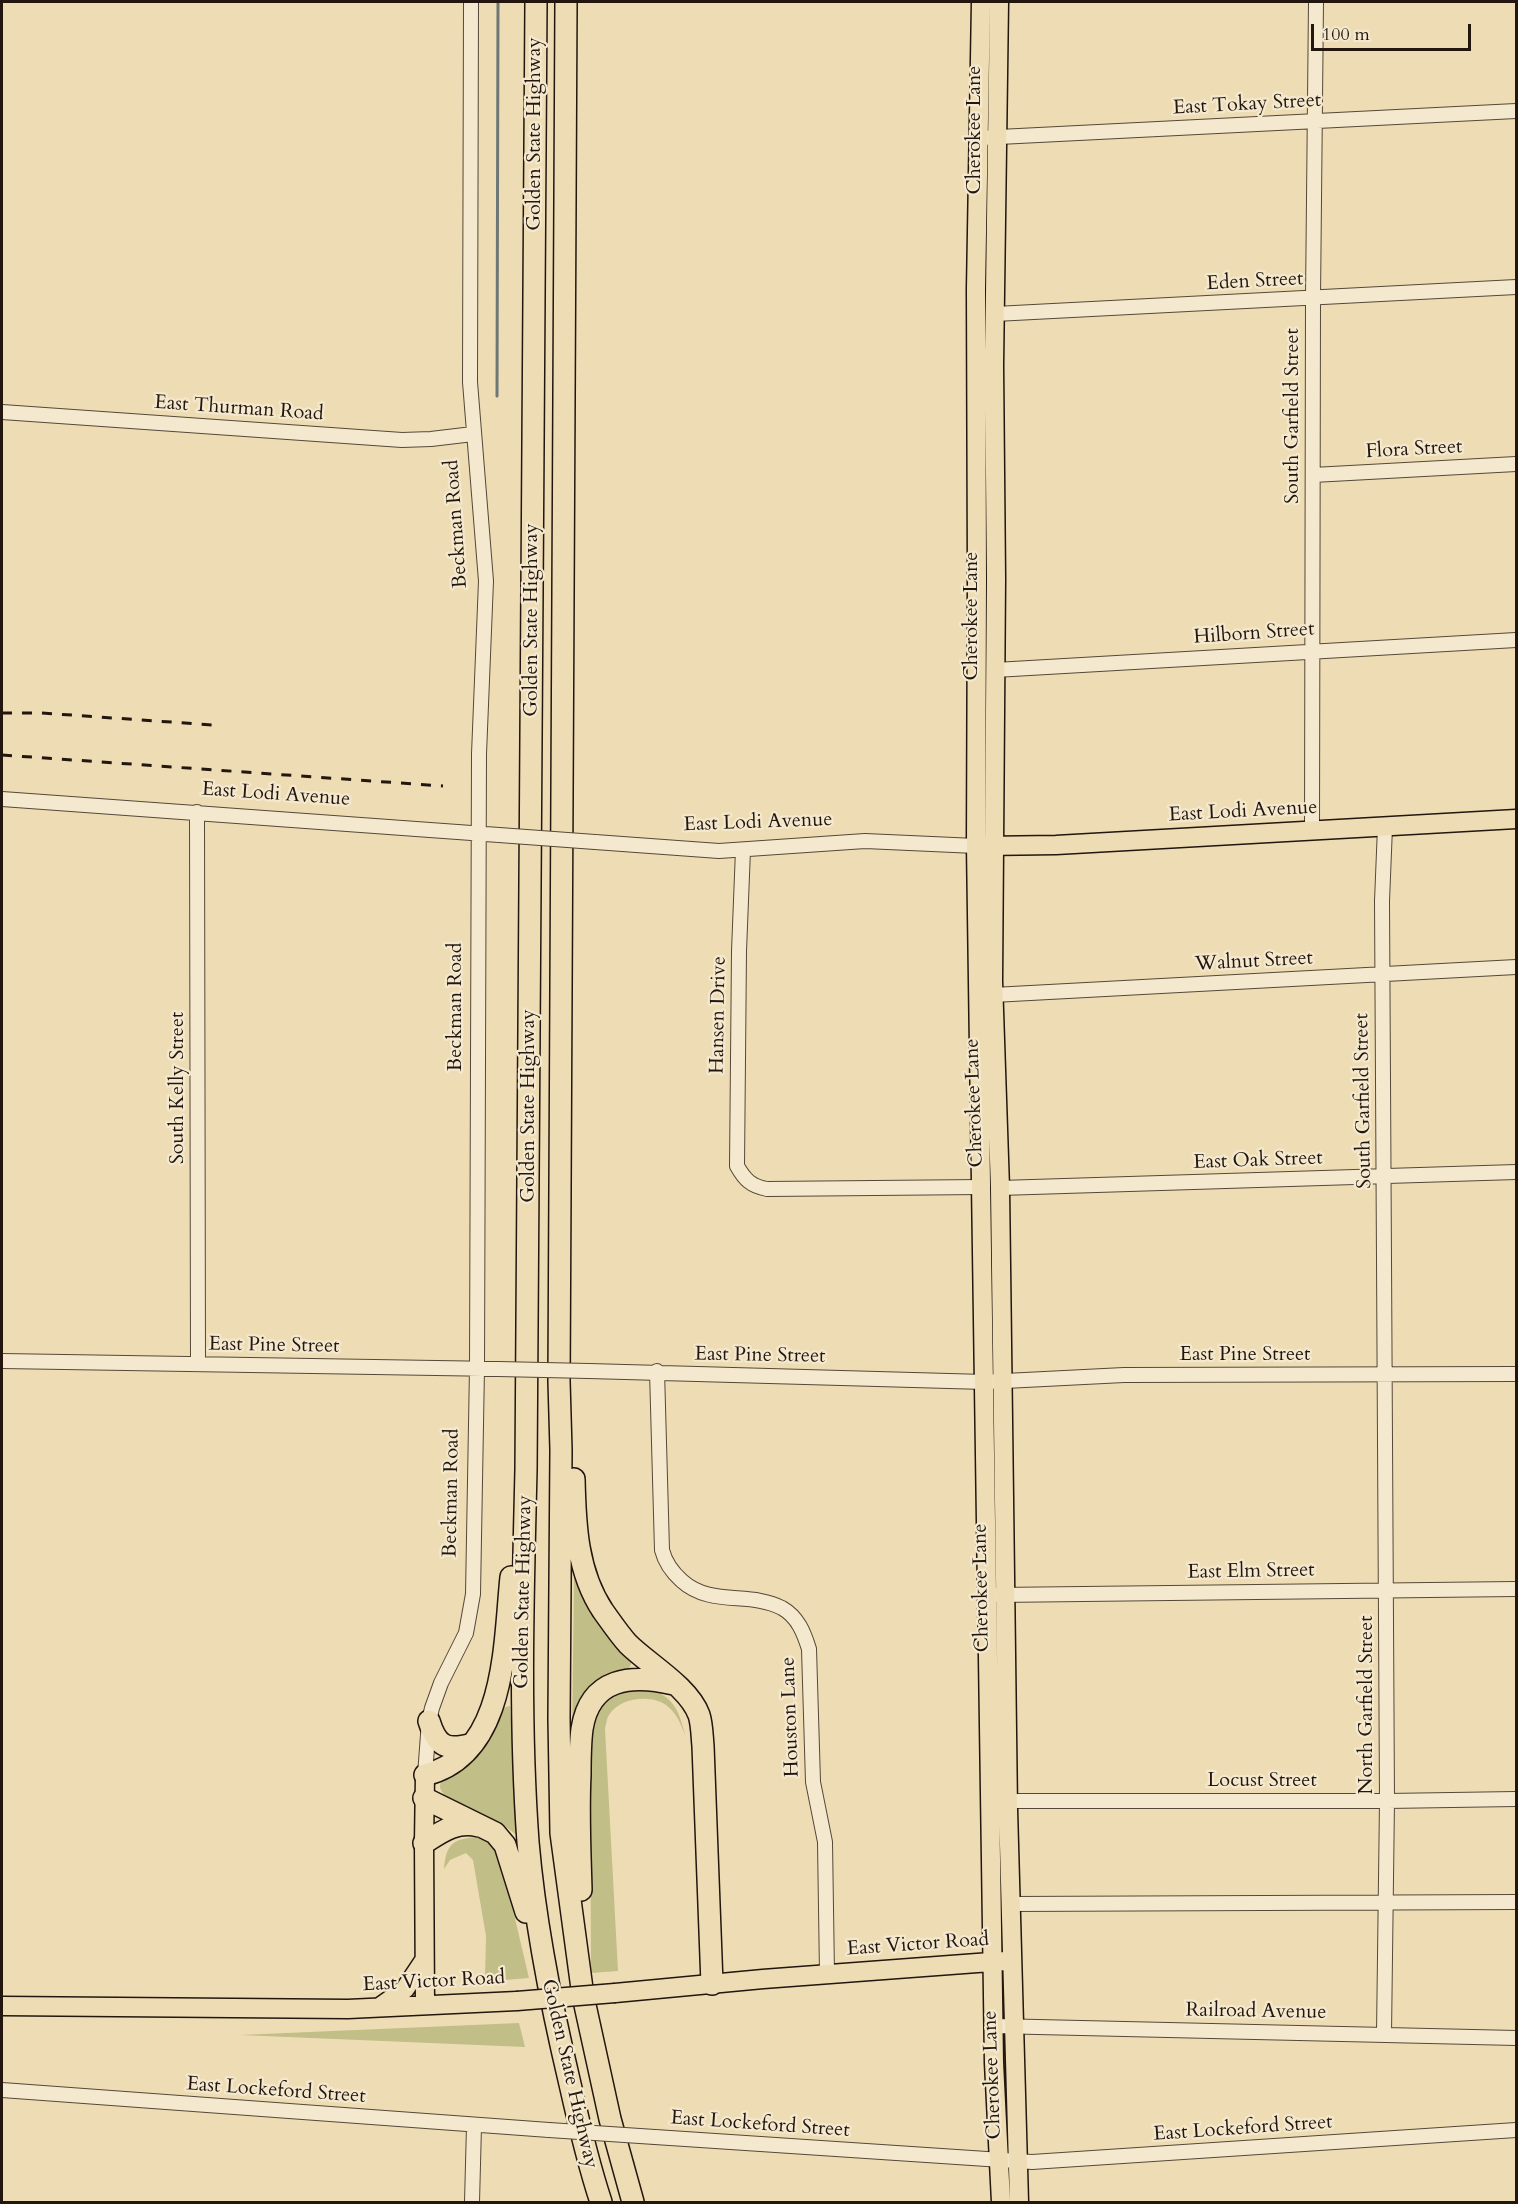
<!DOCTYPE html>
<style>
body{margin:0}
#map{position:relative;width:1518px;height:2204px;overflow:hidden;background:#eeddb4;font-family:Cardo,serif}
canvas{display:block}
.frame{position:absolute;inset:0;border:3px solid #22160f;pointer-events:none}
.scale{position:absolute;left:1311px;top:24px;width:160px;height:27px;box-sizing:border-box;border:3px solid #22160f;border-top:0;padding-left:8px;font-size:18px;line-height:21px;white-space:nowrap;color:#22160f;-webkit-text-stroke:4px #f4e9ce;paint-order:stroke}
</style>
<div id="map">
<canvas width="1518" height="2204"></canvas>
<div class="frame"></div>
<div class="scale">100 m</div>
</div>
<script>
const ctx = document.querySelector('canvas').getContext('2d');
ctx.lineJoin = 'round';
function paint(path, color) { ctx.fillStyle = color; ctx.fill(path, 'evenodd'); }
function strokePath(path, color, width, dash) { ctx.strokeStyle = color; ctx.lineWidth = width; ctx.lineCap = dash ? 'butt' : 'round'; ctx.setLineDash(dash || []); ctx.stroke(path); }
function label(font, color, halo, rows, align = 'center') {
  ctx.font = font + ' Cardo,serif'; ctx.lineWidth = 4.5; ctx.setLineDash([]); ctx.textBaseline = 'middle'; ctx.strokeStyle = halo; ctx.fillStyle = color; for (const [text, x, y, turn = 0] of rows) {
    ctx.save(); ctx.translate(x, y); ctx.rotate((+turn || 0) * Math.PI / 180); ctx.textAlign = isNaN(turn) ? turn : align; if (halo) ctx.strokeText(text, 0, 0); ctx.fillText(text, 0, 0); ctx.restore();
  }
}
const green = new Path2D(`
 M574,1574H580L633,1659L628,1671L617,1674L572,1747Z
 M651,1689C677,1700 678,1711 686,1737C681,1725 677,1713 666,1705C650,1694 619,1698 609,1715C607,1718 606,1724 605,1729L618,1971L591,1973L590,1738C594,1719 601,1699 621,1691C630,1688 642,1690 651,1689Z
 M510,1706L520,1838C514,1833 508,1828 502,1824C487,1815 447,1804 441,1790C435,1777 461,1771 468,1763C485,1747 493,1729 502,1708Z
 M476,1837L493,1845L500,1855L529,1978L493,1981L485,1979L486,1936L473,1860L466,1853L450,1860L444,1869C446,1845 452,1839 476,1837Z
 M519,2023L525,2047L240,2035Z`);
const stream = new Path2D(`
 M497,396L498,2`);
const minor = new Path2D(`
 M979,138L1516,111
 M995,314L1516,287
 M2,412L402,440L431,439L473,434
 M1313,475L1516,464
 M995,670L1516,640
 M2,799L499,835
 M197,812L198,1364
 M1312,830L1313,298L1316,2
 M595,842L719,851L865,841L976,846
 M743,850L739,951L737,1166C745,1180 751,1186 767,1189L981,1187
 M993,995L1516,967
 M1000,1188L1516,1172
 M2,1361L498,1369
 M589,1371L985,1382L1124,1375L1516,1374
 M657,1371L662,1550C665,1562 673,1573 682,1581C711,1607 750,1591 782,1608C798,1617 804,1633 809,1649L813,1782L825,1842L827,1974
 M997,1595L1516,1589
 M425,1775L429,1721L432,1708L441,1683L466,1633L473,1594L477,1368L479,754L486,581L470,382L471,2
 M1008,1801H1387L1516,1799
 M1010,1904L1516,1902
 M994,2026L1516,2038
 M1384,2034L1387,1801L1382,901L1385,827
 M2,2090L549,2130
 M655,2137L1032,2162L1516,2130
 M472,2202L474,2126`);
const major = new Path2D(`
 M981,2L976,289L977,580L976,846L994,2063L1001,2202
 M999,2L994,365L996,579L993,981L1000,1188L1008,1809L1019,2202
 M983,846L1056,845L1516,819
 M615,1993L763,1979L1004,1961
 M425,2005L424,1843L425,1775
 M2,2006L348,2009L517,2001
 M381,2006L405,1989L423,1962`);
const highway = new Path2D(`
 M536,2L526,1470C523,1594 519,1719 528,1842C535,1924 551,2004 570,2084C579,2124 588,2163 601,2202
 M566,2L559,1381L561,1450L559,1718L561,1833L583,1996L610,2119L633,2202
 M574,1479C575,1525 577,1572 603,1611C611,1622 619,1634 628,1644C648,1664 689,1687 699,1715C702,1724 702,1736 703,1746L712,1984
 M429,1721C437,1747 447,1751 472,1744
 M425,1775C507,1755 504,1644 511,1577
 M424,1798L495,1833L505,1845L526,1912
 M424,1843C441,1832 457,1820 479,1826
 M581,1890C580,1852 578,1813 580,1775C580,1760 580,1744 582,1729C590,1677 632,1674 674,1684`);
const rail = new Path2D(`
 M2,713H42L213,725
 M2,755L443,786`);
const minorBridge = new Path2D(`
 M499,835L595,842
 M498,1369L589,1371
 M549,2130L655,2137`);
const majorBridge = new Path2D(`
 M517,2001L615,1993`);
const streetNames = [
 ["East Tokay Street",1247,105,-3],
 ["Cherokee Lane",975,130,-90],
 ["Golden State Highway",535,134,-90],
 ["Eden Street",1255,282,-3],
 ["East Thurman Road",239,409,4],
 ["South Garfield Street",1293,416,-90],
 ["Flora Street",1414,450,-3],
 ["Beckman Road",457,524,-94],
 ["Cherokee Lane",972,616,-90],
 ["Golden State Highway",532,620,-90],
 ["Hilborn Street",1254,634,-4],
 ["East Lodi Avenue",276,795,4],
 ["East Lodi Avenue",1243,812,-3],
 ["East Lodi Avenue",758,823,-2],
 ["Walnut Street",1254,962,-3],
 ["Beckman Road",456,1007,-90],
 ["Hansen Drive",719,1015,-89],
 ["South Kelly Street",178,1088,-90],
 ["South Garfield Street",1364,1101,-91],
 ["Cherokee Lane",975,1103,-92],
 ["Golden State Highway",529,1106,-90],
 ["East Oak Street",1258,1161,-2],
 ["East Pine Street",274,1346,1],
 ["East Pine Street",1245,1355],
 ["East Pine Street",760,1356,1],
 ["Beckman Road",452,1493,-89],
 ["East Elm Street",1251,1572,-1],
 ["Cherokee Lane",982,1588,-91],
 ["Golden State Highway",524,1592,-89],
 ["North Garfield Street",1367,1705,-90],
 ["Houston Lane",791,1717,-92],
 ["Locust Street",1262,1781],
 ["East Victor Road",918,1945,-4],
 ["East Victor Road",434,1982,-3],
 ["Railroad Avenue",1256,2012,1],
 ["Golden State Highway",569,2074,77],
 ["Cherokee Lane",993,2075,-92],
 ["East Lockeford Street",276,2091,4],
 ["East Lockeford Street",760,2125,4],
 ["East Lockeford Street",1243,2129,-4]
];
paint(green, '#c1be87');
strokePath(stream, '#6d7775', 3);
strokePath(minor, '#554838', 16);
strokePath(major, '#22160f', 21);
strokePath(highway, '#22160f', 24);
strokePath(minor, '#f4e9ce', 14);
strokePath(major, '#eeddb4', 18);
strokePath(highway, '#eeddb4', 21);
strokePath(rail, '#22160f', 3, [10, 10]);
strokePath(minorBridge, '#554838', 16, []);
strokePath(majorBridge, '#22160f', 21, []);
strokePath(minorBridge, '#f4e9ce', 14);
strokePath(majorBridge, '#eeddb4', 18);
label('20px', '#22160f', '#f4e9ce', streetNames);
</script>
